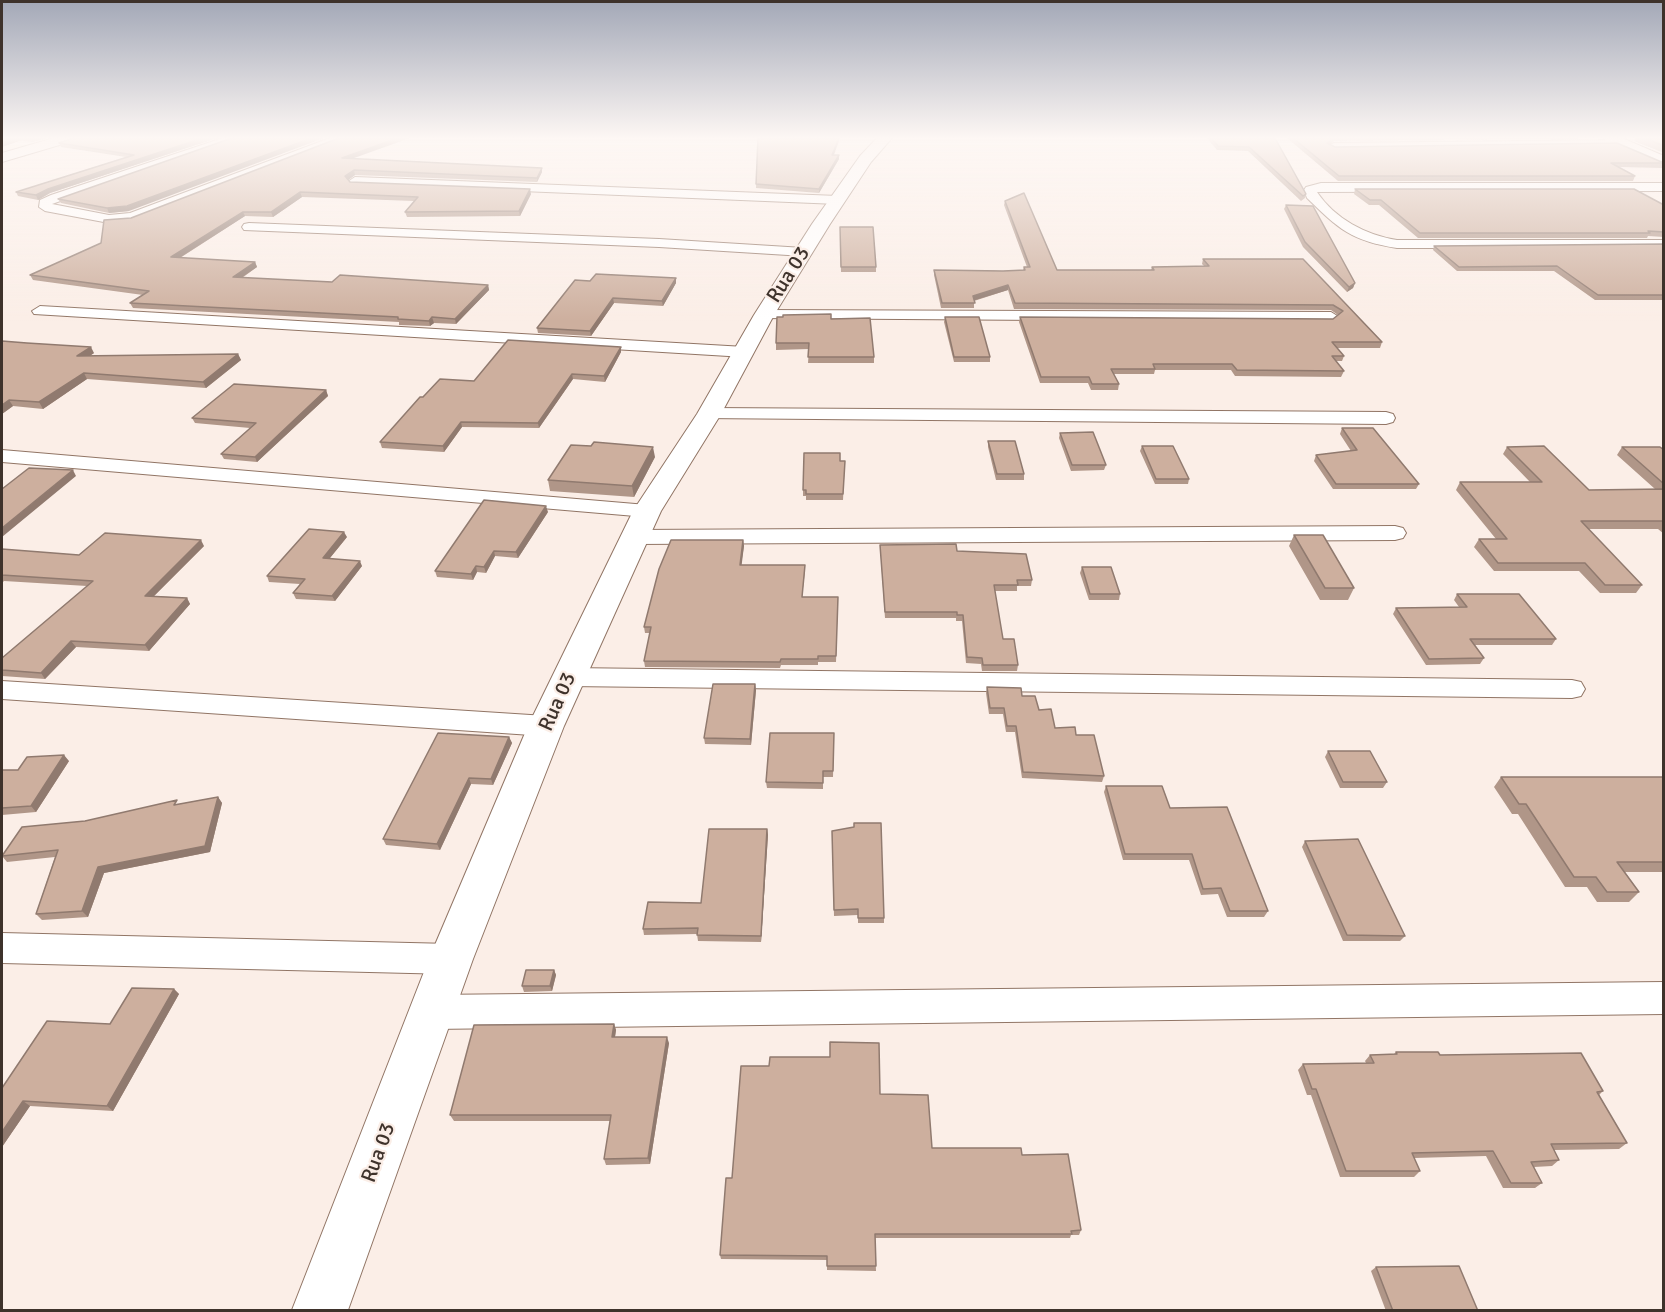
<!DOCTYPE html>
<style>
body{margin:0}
#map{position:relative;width:1665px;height:1312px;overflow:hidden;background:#fbeee7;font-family:Signika,sans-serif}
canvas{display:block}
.frame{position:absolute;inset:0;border:3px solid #3e322b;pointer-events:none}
</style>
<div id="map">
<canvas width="1665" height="1312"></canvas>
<div class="frame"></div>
</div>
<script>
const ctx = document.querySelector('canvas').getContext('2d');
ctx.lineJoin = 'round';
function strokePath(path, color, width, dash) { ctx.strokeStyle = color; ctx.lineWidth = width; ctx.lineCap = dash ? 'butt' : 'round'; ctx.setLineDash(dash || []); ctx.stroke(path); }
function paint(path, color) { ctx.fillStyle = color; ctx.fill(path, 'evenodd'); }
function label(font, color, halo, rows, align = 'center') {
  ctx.font = font + ' Signika,sans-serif'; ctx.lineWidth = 4.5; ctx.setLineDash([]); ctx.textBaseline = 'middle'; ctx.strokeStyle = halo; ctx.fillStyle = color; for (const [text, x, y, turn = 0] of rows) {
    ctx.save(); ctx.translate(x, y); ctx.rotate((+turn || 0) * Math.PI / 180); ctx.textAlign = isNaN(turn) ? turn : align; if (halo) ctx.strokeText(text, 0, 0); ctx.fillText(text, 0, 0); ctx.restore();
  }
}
const minor = new Path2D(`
 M223,138H238L52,204L109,215L130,213L330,138H344L132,221L109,223L45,211L39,207L40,200L51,195Z
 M1621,140L1625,141V145L1334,149L1328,146L1334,143Z
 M355,177L838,196L844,200L838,204L351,184L349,181Z
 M1321,183H1664V191L1317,192C1335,219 1366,235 1397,240H1664V248H1397C1351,241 1339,229 1307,198L1304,190L1306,187Z
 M249,223L659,239L804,248L811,252L804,256L659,247L244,230L242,227L244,224Z
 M40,306L745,347L751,348L753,352L751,356L745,357L34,314L32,311Z
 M764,310L1331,312L1339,317L1331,322L758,318L756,315L758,312Z
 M709,408L1386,412L1393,414L1395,418L1393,422L1386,424L702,418L700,414L702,410Z
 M2,450L647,505L655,506L658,511L655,516L647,517L2,462Z
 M1395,526L1403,528L1406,533L1403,538L1395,540L635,544L627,542L624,537L627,532L635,530Z
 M568,668L1572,680L1581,682L1585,689L1581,696L1572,698L568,686L559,683L555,677L559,671Z
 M2,681L546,716L556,719L560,726L556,733L546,736L2,699Z
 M2,933L451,944L463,948L468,959L463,970L451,974L2,963Z
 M1664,982V1014L431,1029L418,1024L413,1012L418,1000L431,995Z`);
const tertiary = new Path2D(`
 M54,138H75L73,141L2,162V153Z
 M877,138H892L871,162L830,224L774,315L721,414L661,511L564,726L473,959L348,1310H292L429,959L528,726L633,511L697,414L754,315L812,224L860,156Z
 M1604,138H1622L1664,156V166L1606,141Z`);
const wall = new Path2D(`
 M2,138H47L32,142Z
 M73,138H217L50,193L38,200L18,196L16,192L126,157L61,147L59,143Z
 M758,138H840L834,155H839V159L819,193L756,188Z
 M1207,138H1275L1306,194L1305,198L1301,201L1248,151L1217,150Z
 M1287,138H1599L1334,141L1330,144L1335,147L1664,163V165L1662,168L1619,167L1635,176L1633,181H1338Z
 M1636,138H1664V153L1634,141Z
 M353,159L542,168V172L537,182L355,175L348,180L350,182L531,194L520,216L407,217L405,212L414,201L302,197L273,217L245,216L180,258L255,262L257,267L242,278L332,282L488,285L489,290L456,324L434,323L430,326L399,325V322L133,308L130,303L143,295L33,280L30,275L101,243L131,218Z
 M1355,189L1664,205V237L1648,236L1647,238H1418L1379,205H1369L1354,194Z
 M58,199L129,211L109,213L61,203Z
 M1005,201L1057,270H1151L1152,267L1204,266L1202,264L1203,259H1303L1382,342L1380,348H1337L1344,356L1342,361H1336L1344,371L1341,377L1235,376L1231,370H1155L1154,374H1114L1119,384L1118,390H1091L1088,383H1040L1019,322L1020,317L1333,319L1338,315L1331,310L1014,309L1008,290L974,301V308H941L934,275V270L1003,271L1023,270L1024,267H1027L1004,205Z
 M1286,205L1355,283L1353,288L1347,292L1303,247L1284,209Z
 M840,227L876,267V272H841Z
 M1664,244V300H1595L1554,271H1457L1433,250L1434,246Z
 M676,278V283L663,306L614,303L591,336L538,333L537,328L590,281Z
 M945,317L990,357V362H954L944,322Z
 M831,319L874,357V363H808L809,349L776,350V343Z
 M2,341L94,353L90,356L238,354L241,360L206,388L87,379L43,409L13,406L2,414Z
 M621,347V352L605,382L573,379L539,428L462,427L444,452L382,448L380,442L423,397L474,381Z
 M326,390L328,396L257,462L224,459L221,454L250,428L195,423L192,418Z
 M1342,428L1419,484L1416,489H1333L1314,461L1316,455L1351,451L1340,434Z
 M1060,433L1106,465L1104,470L1071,471L1059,438Z
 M988,441L1024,474V480H996L988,447Z
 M1142,446L1189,479L1188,484H1155L1140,451Z
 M1507,447L1589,490L1655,489L1617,455L1622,447L1664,450V534L1658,529H1588L1642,585L1636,593H1600L1579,571H1494L1474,547L1479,539H1496L1456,490L1460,482H1530L1503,454Z
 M655,457L634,497L550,491L548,480Z
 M845,461L843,500H806V496H803V490Z
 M548,512L518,558L495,556L486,573L477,572L473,580L437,577L435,571Z
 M1294,535L1354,588L1348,600H1320L1289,546Z
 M347,537L330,558L362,566L335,601L296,599L293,593L300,584L269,582L267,576Z
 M743,540L744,546L741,565L805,571L802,597H838L836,662H818V665H781L780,668L645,667L644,661L650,633H645L644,627Z
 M880,545L957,551L1032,580L1031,586H1017V591H995L1003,639L1018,665L1017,671H982L981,664L966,663L962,621H956V618H885Z
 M204,546L154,596L187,598L190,604L149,651L76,647L45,679L2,676V658L87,586L4,581L2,583V549L79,555Z
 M1082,567L1120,594L1119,600H1089L1080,573Z
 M1457,594L1556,639L1552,645H1475L1484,658L1480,664L1426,665L1393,614L1396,608L1459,607L1454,600Z
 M755,684L756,690L751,745L705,744L704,738Z
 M987,687L1022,696L1039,710L1055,728L1076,735L1104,776L1102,782L1022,778L1015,732H1006L1003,714H989L986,693Z
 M834,733L833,777H823V789L767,788L766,782Z
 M509,737L512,743L493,785L471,784L440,850L386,845L383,839Z
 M1328,751L1387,782L1383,788H1340L1325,757Z
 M69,761L36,812L2,815V770H18Z
 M1501,777H1664V872H1625L1639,892L1629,902H1597L1587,887H1565L1518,814H1512L1494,787Z
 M1106,786L1170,808L1268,911L1264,917H1227L1218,894L1201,895L1189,860H1123L1104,792Z
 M218,797L222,803L210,852L104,873L88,917L42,920L36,914L55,857L7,862L2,856L85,821Z
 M767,829L768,835L761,942L698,941L697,934L644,935L643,929L701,903Z
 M832,831L884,918V923H858V915L834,916Z
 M1305,841L1405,936L1400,941H1343L1302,847Z
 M554,970L556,975L552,991L524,992L522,986Z
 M174,989L179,994L113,1111L30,1106L2,1147V1088L110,1024Z
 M614,1024L616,1030L615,1037L669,1043L650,1164L606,1165L604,1159L610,1121H454L450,1115Z
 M1396,1052L1440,1055L1603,1091L1599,1095L1627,1143L1619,1149L1554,1150L1559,1160L1552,1166L1534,1167L1542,1183L1535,1188H1503L1486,1156L1414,1158L1420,1171L1414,1177H1340L1311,1095H1307L1298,1070L1303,1064L1366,1063L1365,1061L1370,1055L1394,1054Z
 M880,1094L932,1148L1022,1155L1081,1230L1079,1235H1071L1070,1238H875L876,1271L827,1270V1260L721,1259L720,1255L732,1178Z
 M1376,1267L1478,1311H1386L1371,1271Z`);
const shadedWall = new Path2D(`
 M16,138H21L22,140L2,147V142Z
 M30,138H47L32,142Z
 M203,138H217L50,193L38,200L36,195L48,189Z
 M312,138H324L129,211L109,213L107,208Z
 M398,138H410L343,162L342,158Z
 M839,138H840L832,159V155Z
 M1334,138H1335L1334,141L1326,147L1327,143Z
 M839,155V159L819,193V189Z
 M542,168V172L537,182V178Z
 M354,170L355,175L347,181L345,176Z
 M530,189L531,194L520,216L519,211Z
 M300,192L302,197L273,217L271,212Z
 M243,212L245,216L173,262L171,257Z
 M255,262L257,267L235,282L233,277Z
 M676,278V283L663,306L662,301Z
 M1355,283L1353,288L1347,292L1349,287Z
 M488,285L489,290L456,324L455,319Z
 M1008,285V290L972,301L973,296Z
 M613,298L614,303L591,336L590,331Z
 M432,317L434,323L430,326L429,321Z
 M91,347L94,353L80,362L77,356Z
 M621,347V352L605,382L604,376Z
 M238,354L241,360L206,388L203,382Z
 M84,373L87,379L43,409L39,402Z
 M572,374L573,379L539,428L538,423Z
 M326,390L328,396L257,462L255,457Z
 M9,400L13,406L2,414V405Z
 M461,422L462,427L444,452L443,446Z
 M653,447L655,457L634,497L632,486Z
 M73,470L76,476L2,537V528Z
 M546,506L548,512L518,558L516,552Z
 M344,532L347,537L325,564L323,558Z
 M201,540L204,546L149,601L145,596Z
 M743,540L744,546L741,570L740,565Z
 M494,551L495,556L486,573L484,567Z
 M360,561L362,566L335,601L332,596Z
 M476,566L477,572L473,580L471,574Z
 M187,598L190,604L149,651L145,645Z
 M71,641L76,647L45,679L41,673Z
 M755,684L756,690L751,745L750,739Z
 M509,737L512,743L493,785L491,779Z
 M64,755L69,761L36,812L31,806Z
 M469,778L471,784L440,850L437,844Z
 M218,797L222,803L210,852L104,873L88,917L82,911L98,867Z
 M767,829L768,835L761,942V936Z
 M554,970L556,975L552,991L550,986Z
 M174,989L179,994L113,1111L107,1106Z
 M614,1024L616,1030L614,1043L612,1037Z
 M667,1037L669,1043L650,1164L648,1158Z
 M23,1101L30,1106L2,1147V1132Z`);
const building = new Path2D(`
 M2,138H16L2,142Z
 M73,138H203L48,189L36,195L16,192L134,155L59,143Z
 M232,138H312L127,206L107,208L58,199Z
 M339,138H398L342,158L542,168L537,178L354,170L345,176L350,182L530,189L519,211L405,212L418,197L300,192L271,212H243L171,257L255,262L233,277L332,282L340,275L488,285L455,319L432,317L429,321L398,319V317L130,303L149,291L30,275L101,243L104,220L131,218Z
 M758,138H839L832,155H839L819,189L756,184Z
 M1211,138H1275L1306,194L1303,196L1249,147L1218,146Z
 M1293,138H1334L1327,143L1335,147L1617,143L1664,163H1611L1635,176H1339Z
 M1645,138H1664V146Z
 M1355,189H1634L1664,205V232L1648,231L1650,233H1420L1381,200H1370Z
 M1024,193L1057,270H1154L1152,267L1209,266L1203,259H1303L1382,342H1332L1344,356H1332L1344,371L1237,370L1232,364H1153L1155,369H1111L1119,384H1092L1089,377H1041L1020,317L1333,319L1343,311L1333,305L1015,303L1008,285L973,296L975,303H942L934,270L1003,271L1025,270L1024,267H1030L1005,201Z
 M1286,205L1313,206L1355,283L1349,287L1305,242Z
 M840,227H873L876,267H841Z
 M1664,244V295H1598L1557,266L1459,267L1434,246Z
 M596,274L676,278L662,301L613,298L590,331L537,328L575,280L590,281Z
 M831,314V319L870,318L874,357H808L809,343H776L777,317H783V315Z
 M945,317H979L990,357H954Z
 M508,340L621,347L604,376L572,374L538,423L461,422L443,446L380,442L420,397H423L440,379L474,381Z
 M2,341L27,343L91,347L77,356L238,354L203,382L84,373L39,402L9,400L2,405Z
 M234,384L326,390L255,457L221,454L256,423L192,418Z
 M1342,428H1373L1419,484H1336L1316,455L1357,450Z
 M1093,432L1106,465H1072L1060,433Z
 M988,441H1015L1024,474H997Z
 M594,442L653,447L632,486L548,480L571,445L591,446Z
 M1142,446H1173L1189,479H1156Z
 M1544,446L1589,490L1664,489V521H1581L1642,585H1605L1585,563H1498L1479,539H1507L1460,482H1542L1507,447Z
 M1622,447H1660L1664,450V484Z
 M804,453H840V461H845L843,494H806V490H803Z
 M29,468L73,470L2,528V489Z
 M484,500L546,506L516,552L494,551L484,567L476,566L471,574L435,571Z
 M309,529L344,532L323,558L360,561L332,596L293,593L305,579L267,576Z
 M105,533L201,540L145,596L187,598L145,645L71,641L41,673L2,670V658L93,581L2,575V549L79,555Z
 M1294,535H1323L1354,588H1325Z
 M671,540H743L740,565H805L802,597H838L836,656H818V659H781L780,662L644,661L651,627H644L659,569Z
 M956,544L957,551L1026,554L1032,580H1017L1018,585H994L1003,639H1014L1018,665H983L982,658L967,657L963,615H957V612H885L880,545Z
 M1082,567H1111L1120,594H1090Z
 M1457,594H1519L1556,639H1470L1484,658L1429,659L1396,608L1467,607Z
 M713,684H755L750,739L704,738Z
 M987,687L1021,688L1022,696H1035L1039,710L1051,709L1055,728L1075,727L1076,735H1094L1104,776L1023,772L1016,726H1007L1004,708H990Z
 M438,733L509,737L491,779L469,778L437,844L383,839Z
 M770,733H834L833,771H823V783L766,782Z
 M1328,751H1370L1387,782H1343Z
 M64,755L31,806L2,808V770H18L27,757Z
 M1501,777H1664V862H1617L1639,892H1607L1596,877H1574L1526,804H1519Z
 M1106,786H1162L1170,808L1227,807L1268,911H1230L1221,888L1203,889L1192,854H1125Z
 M218,797L205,846L98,867L82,911L36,914L58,850L2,856L22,827L85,821L177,800L174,805Z
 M854,823H881L884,918H858V909L834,910L832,831L854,827Z
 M709,829H767L761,936L697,935L698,928L643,929L648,902L701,903Z
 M1358,839L1405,936L1347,935L1305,841Z
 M526,970H554L550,986H522Z
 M132,988L174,989L107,1106L23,1101L2,1132V1088L47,1021L110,1024Z
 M614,1024L612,1037H667L648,1158L604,1159L611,1115H450L474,1025Z
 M830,1042L879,1043L880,1094L928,1095L932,1148H1021L1022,1155L1068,1154L1081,1230L1071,1231L1072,1234H875L876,1266H827V1256L720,1255L726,1178H732L741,1066H769L770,1057H830Z
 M1396,1052H1438L1440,1055L1581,1053L1603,1091L1597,1092L1627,1143L1551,1144L1559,1160L1531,1162L1542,1183H1511L1493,1151L1412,1153L1420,1171H1346L1316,1089H1312L1303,1064L1374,1063L1370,1055L1397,1054Z
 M1459,1266L1478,1311H1393L1376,1267Z`);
const streetNames = [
 ["Rua 03",789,275,-58],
 ["Rua 03",558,702,-66],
 ["Rua 03",379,1153,-70]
];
strokePath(minor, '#917565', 2);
strokePath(tertiary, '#917565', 2);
paint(minor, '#fff');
paint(tertiary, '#fff');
paint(wall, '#b09688');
paint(shadedWall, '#907a6f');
paint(building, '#cdaf9e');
strokePath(building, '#907a6f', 1.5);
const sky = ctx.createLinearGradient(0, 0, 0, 321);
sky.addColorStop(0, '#a3a8b7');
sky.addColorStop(0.43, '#fdf7f4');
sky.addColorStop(1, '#fdf7f400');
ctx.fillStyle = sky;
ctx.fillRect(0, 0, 1665, 321);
label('21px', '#3e322b', '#fbeee7', streetNames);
</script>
